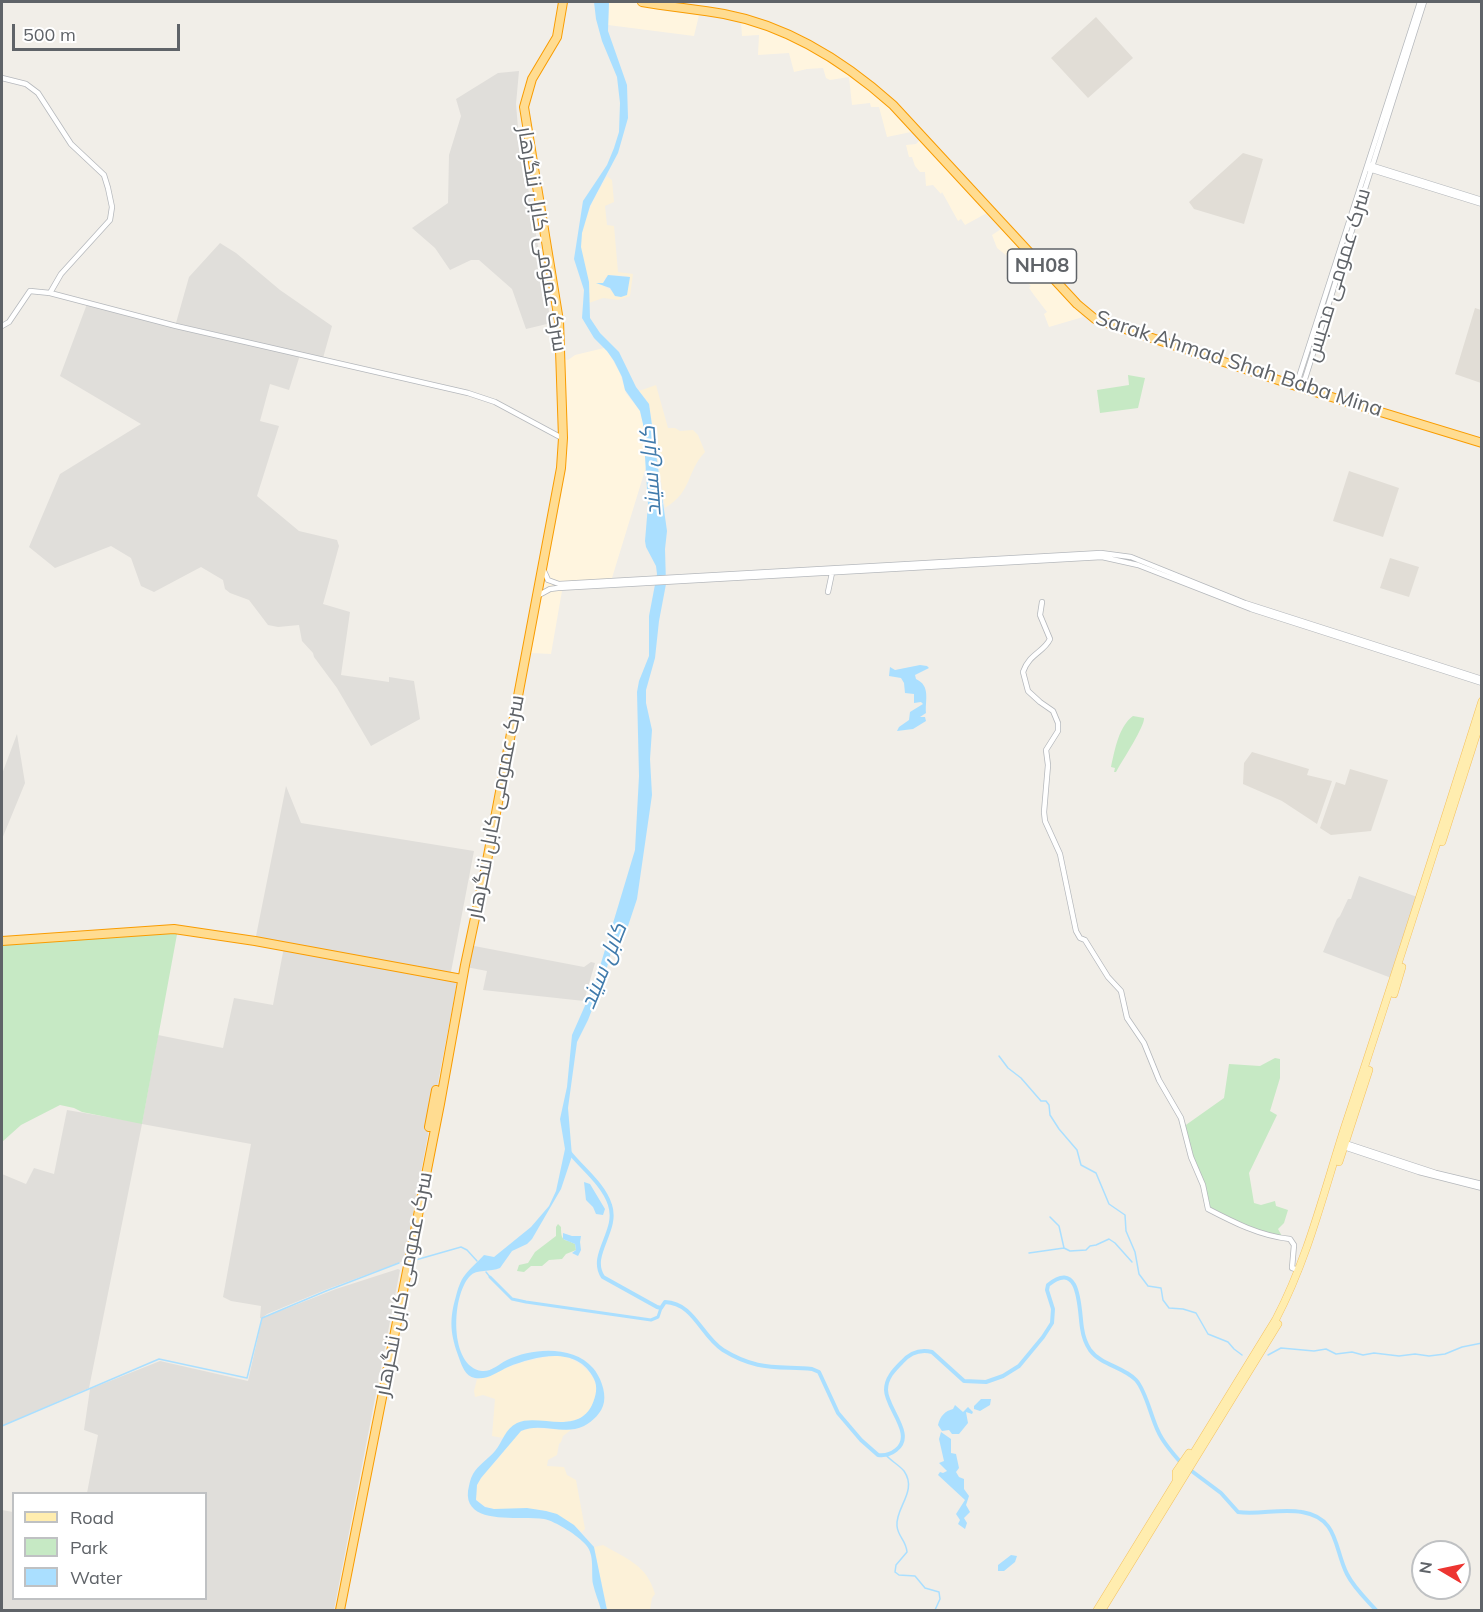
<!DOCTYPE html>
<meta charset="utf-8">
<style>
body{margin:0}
#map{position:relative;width:1483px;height:1612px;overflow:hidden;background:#f1eee8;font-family:Mulish,sans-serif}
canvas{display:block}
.frame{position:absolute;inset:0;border:3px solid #5f6368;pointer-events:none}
.legend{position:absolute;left:12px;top:1492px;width:195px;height:108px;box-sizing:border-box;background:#fff;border:2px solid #bfc1c3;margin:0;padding:8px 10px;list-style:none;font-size:18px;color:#5f6368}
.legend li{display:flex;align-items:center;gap:12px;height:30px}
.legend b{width:30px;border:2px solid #bfc1c3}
.north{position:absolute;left:1411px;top:1540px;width:60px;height:60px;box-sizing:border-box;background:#fff;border:2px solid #bfc1c3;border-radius:50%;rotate:279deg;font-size:16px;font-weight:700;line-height:24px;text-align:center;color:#5f6368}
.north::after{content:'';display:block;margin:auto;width:21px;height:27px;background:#ed3531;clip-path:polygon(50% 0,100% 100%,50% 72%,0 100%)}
.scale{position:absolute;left:12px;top:24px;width:168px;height:27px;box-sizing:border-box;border:3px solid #5f6368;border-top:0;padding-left:8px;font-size:18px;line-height:21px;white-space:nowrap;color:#5f6368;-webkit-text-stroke:4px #fff;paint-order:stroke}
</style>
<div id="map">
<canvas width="1483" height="1612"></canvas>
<div class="frame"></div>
<ul class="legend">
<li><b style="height:8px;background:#ffedaf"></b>Road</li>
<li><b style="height:16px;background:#c6e9c4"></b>Park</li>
<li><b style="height:16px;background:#aadfff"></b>Water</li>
</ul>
<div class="north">N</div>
<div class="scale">500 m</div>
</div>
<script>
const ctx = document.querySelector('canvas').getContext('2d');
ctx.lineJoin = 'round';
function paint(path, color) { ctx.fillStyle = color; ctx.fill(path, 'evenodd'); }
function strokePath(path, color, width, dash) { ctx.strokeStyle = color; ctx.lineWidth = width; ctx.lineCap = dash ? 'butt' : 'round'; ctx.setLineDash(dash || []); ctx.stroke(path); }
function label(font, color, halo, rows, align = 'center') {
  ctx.font = font + ' Mulish,Cairo,sans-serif'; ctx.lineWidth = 4.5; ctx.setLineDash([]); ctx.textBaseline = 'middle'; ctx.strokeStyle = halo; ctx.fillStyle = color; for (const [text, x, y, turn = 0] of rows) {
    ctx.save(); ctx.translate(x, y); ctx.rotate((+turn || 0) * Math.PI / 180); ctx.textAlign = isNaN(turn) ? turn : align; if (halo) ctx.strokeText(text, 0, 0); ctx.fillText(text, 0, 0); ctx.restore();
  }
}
const commercial = new Path2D(`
 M609,2H642L656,5L659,10L699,15L694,36L608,25Z
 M741,22L785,37L827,59L857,79L883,102L911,132L887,137L879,107H871L870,103L852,105L849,77L830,80L826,78L823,68L807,69L794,72L789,53L758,55L759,35L742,36Z
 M920,140L974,200L987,213L965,225L961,219L958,221L942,192L941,194L933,185L926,186L925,172H920L915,166L912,157H909L906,145L916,144Z
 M1001,229L1046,276L1083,317L1049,327L1044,314L1047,312L1034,295L1029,288L1031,286L1026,282L1020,270L1007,256L997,248L992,235Z
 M604,348L610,355L620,373L626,393L640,411L643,424L646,467L612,578L601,588L563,585L551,654L531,653L566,469L565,371L562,359L568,360L575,355Z`);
const industrial = new Path2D(`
 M519,71L516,104L518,128L551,323L526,329L512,289L479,260H471L450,270L435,248L412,228L448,203L449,155L461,116L456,99L498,73Z
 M220,243L236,253L280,290L332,326L323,358L176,323L189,277Z
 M87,304L300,355L289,390L270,384L260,421L279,426L257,496L299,531L337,540L339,546L323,604L350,612L341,675L389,682V677L414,681L420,719L371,746L337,688L314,657L313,653L302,641L299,625L278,627L268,625L249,600L230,593L225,589L223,580L201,567L154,592L141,586L131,558L111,546L55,568L29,547L60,474L141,424L60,376Z
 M17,734L25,783L2,839V774Z
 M286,786L301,823L474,851L450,977L458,978L404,1261L325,1290L267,1314L262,1318L336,1289L398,1269L400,1270L334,1610H2V1510L13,1512L14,1598H206V1494L87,1493L98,1435L84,1430L90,1389L160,1361L248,1381L262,1319L260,1318L261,1306L231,1301L223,1297L251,1144L142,1124L89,1388L2,1426V1174L26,1184L34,1168L54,1174L67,1110L142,1123L158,1035L223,1048L234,998L273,1005L284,947L255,941Z
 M1359,876L1420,898L1394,979L1323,952L1337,919L1340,916L1348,899H1351Z
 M469,945L584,967L591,962L595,963L584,1001L483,990L487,971L466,967Z`);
const education = new Path2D(`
 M1096,17L1133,58L1088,98L1051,58Z
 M1243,153L1263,159L1244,224L1194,209L1189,202Z
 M1475,308L1481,310V383L1455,374Z
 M1349,471L1399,488L1383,537L1333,521Z
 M1390,558L1419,567L1409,597L1380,588Z
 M1252,752L1309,769L1307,775L1332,781L1317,824L1282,801L1243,784L1244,763Z
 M1350,769L1388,780L1371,831L1331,835L1320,828L1336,782L1345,785Z`);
const green = new Path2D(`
 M1128,375L1145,378L1138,408L1100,413L1097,390L1129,385Z
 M1133,716L1144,718C1145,726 1122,761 1116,772H1114L1115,768L1111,767C1115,749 1119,726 1133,716Z
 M178,929L142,1124L82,1112L74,1108L60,1105L21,1125L2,1142V941Z
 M1275,1058L1280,1059V1078L1270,1111L1277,1115L1249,1173L1254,1203L1261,1205L1275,1201L1276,1206L1288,1210L1284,1223L1278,1229L1283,1238L1267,1235L1208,1209L1183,1127L1224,1098L1229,1064L1260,1066Z
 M558,1224L561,1227C561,1243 564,1238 575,1244L576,1250L566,1254L562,1259L549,1260L542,1266H531L524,1272L517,1271L519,1265L528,1263L535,1252L556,1236V1227Z`);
const sand = new Path2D(`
 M607,176L612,180L614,202L605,206L607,225L614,226L618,272L633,274L630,296L618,300L603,298L589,303C591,286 585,273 582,256C577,227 593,200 607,176ZM611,275L629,276L612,291L597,282L603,284L605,278Z
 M656,385L668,428H675L680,431L693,430L698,435L705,452C686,472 693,491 665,508L649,404L639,391Z
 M556,1355C583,1357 613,1388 587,1413C564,1435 521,1406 503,1438L492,1436L495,1399L483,1395L475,1397L474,1391L477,1379C490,1378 497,1371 509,1367C524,1361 540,1358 556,1355Z
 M531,1428L571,1430L563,1436L561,1442L559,1444L557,1455L548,1460L547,1466L564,1467L567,1475L576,1480L585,1529L582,1532C572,1523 558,1514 545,1511C524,1505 491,1518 476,1499L477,1485L485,1472L498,1459L516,1435L521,1431Z
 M603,1545C627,1559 647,1565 655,1594L652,1598L650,1610H607L594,1547Z`);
const water = new Path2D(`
 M594,2H609L608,31L627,85L628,118L618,153L590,206L582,233L581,247L589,282L590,318L600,333L619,352L636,387L649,404L667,531L665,549L666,584L659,621L655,658L646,690V703L652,730L650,759L652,795L637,899L627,929L611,952L604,979L588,1020L577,1042L568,1108L572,1156L561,1189L532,1239L527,1244L512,1251L500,1268C491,1272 476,1269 470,1276C451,1296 449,1367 482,1371C491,1372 499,1364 507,1360C532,1348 573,1345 593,1368C600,1376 606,1391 604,1402C602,1413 593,1421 584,1426C564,1436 541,1422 521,1431L481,1478L477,1485L476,1500L485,1507L494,1509L527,1508L546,1511L557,1514L574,1525L594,1547L607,1610H601C599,1602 595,1593 593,1584C591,1572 595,1555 586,1545C579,1536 555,1521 544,1519C523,1515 464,1527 468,1491C469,1486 470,1479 473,1474C478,1465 488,1459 495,1451C503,1441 505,1429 517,1423C538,1413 577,1436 592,1405C596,1396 598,1387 594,1379C577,1345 536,1356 508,1367C497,1372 488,1380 475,1378C465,1376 462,1366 459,1358C450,1334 449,1320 456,1296C458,1289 460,1281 465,1275C470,1268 478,1262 484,1255L494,1257L531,1227L549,1206L556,1191L565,1149L560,1119L567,1087L572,1035L595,983L635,850L639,776L637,692L639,681L649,656V616L657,574L656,566L646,547L645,541L648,505L643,424L640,411L625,390L622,377L614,361L607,351L594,338L582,318L584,290L574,259L583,201L607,165L614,148L619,132L620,103L617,77L602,41L596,19Z
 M608,275L630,277L627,295L621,297L615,296L610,288L596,283H603Z
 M920,665L927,666L929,668L915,675L916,679C931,686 925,700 926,713L920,717H925L926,721L913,729L897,731L899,727L909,720L910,712L923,704L921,702L914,703V694L905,693L904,683L901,678L889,676L890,667L895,670Z
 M584,1182L590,1184L605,1209L603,1215L596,1214L593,1207L586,1200Z
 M563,1233L572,1236H581L580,1242L581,1250L578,1256L572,1253L576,1250L575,1244L563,1239Z
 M981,1399H991L990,1405L980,1411L974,1409V1406Z
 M955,1405L963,1412L968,1407L973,1412L972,1414L966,1412L968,1423L959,1434H952L949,1430L942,1431L938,1425C940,1416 945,1411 953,1409Z
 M941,1432L951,1439V1453L956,1454L959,1468L956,1472L959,1477L964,1479V1489L969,1496L966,1505L970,1512L964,1518L967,1523L965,1529L958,1524L960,1520L956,1514L965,1500L938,1475L940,1472L943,1473L947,1471L939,1463L944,1461L939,1439Z
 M1011,1555L1017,1556L1015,1562L1004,1571H998V1565Z`);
const stream = new Path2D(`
 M999,1056L1008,1068L1021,1078L1041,1101H1046L1049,1105L1050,1115L1059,1129L1077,1150L1081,1165L1096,1173L1109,1204L1125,1215L1126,1231L1135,1252L1139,1274L1148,1286L1161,1288L1163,1300L1169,1308L1183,1309L1196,1313L1208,1334L1228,1342L1234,1349L1242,1355
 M1050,1217L1059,1226L1064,1248L1070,1251L1086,1250L1090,1246L1096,1245L1109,1239L1115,1243L1132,1262
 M1029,1253L1064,1248
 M412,1261L461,1247L467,1250L477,1261
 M486,1272L490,1277
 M1268,1355L1281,1348L1314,1351L1326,1349L1336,1354L1352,1352L1363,1355L1374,1353L1399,1356L1415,1354L1429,1356L1445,1354L1462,1347L1482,1343
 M2,1426L159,1359L247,1378L262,1318L326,1291L399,1263
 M886,1455C891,1461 899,1465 904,1471C918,1491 895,1508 897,1526C898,1537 906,1540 907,1552L896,1565L895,1572L899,1575L915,1576L925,1588L939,1592L940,1599L935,1610`);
const canal = new Path2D(`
 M490,1277L512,1299L526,1302L651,1320L658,1317L661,1308`);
const river = new Path2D(`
 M570,1153C583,1169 604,1185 610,1205C619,1231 588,1255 603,1277L657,1307L661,1308L665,1302C694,1303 701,1336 723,1350C757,1371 776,1366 812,1369L819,1372L838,1413L861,1440L878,1455C885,1456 891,1454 896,1450C916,1435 886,1408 886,1390C886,1378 894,1370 902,1362C910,1353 920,1349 932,1352L964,1381L986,1382L1003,1376L1019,1366L1043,1337L1052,1323L1053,1309L1047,1290L1048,1285C1081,1258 1079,1311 1082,1328C1083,1335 1086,1344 1090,1350C1101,1365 1124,1367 1136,1380C1146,1391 1151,1417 1158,1431C1163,1443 1174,1455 1183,1465
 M1189,1469L1221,1493L1238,1512C1259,1515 1281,1508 1302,1512C1339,1518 1334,1549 1347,1574C1354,1588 1366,1599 1376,1610`);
const minor = new Path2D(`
 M2,78L26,84L38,93L71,144L104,175L108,188L112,207L110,220L61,274L50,293
 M1370,165L1482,200
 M1369,169L1482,204
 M2,326L9,322L30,291L50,293L176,326L468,393L495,402L562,438
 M1297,383L1420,2
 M1303,385L1424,2
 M544,571L548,580L559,584L1101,553L1131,557L1245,603L1482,679
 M828,592L832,573
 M539,595L550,589L558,588L1102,557L1138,565L1251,609L1482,683
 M1042,602L1040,615L1050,639C1044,652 1029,654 1023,672L1028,691L1040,702L1053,711L1058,723V731L1046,750L1048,765L1044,812L1045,821L1060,854L1076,931L1080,938L1085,940L1108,977L1121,991L1127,1018L1144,1043L1159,1080L1181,1118L1191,1157L1203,1185L1208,1209C1233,1222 1260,1236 1290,1239L1294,1245L1292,1268L1299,1270
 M1345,1143L1436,1173L1482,1184
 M1344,1147L1419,1172L1482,1188`);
const major = new Path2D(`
 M1442,842L1482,717
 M1394,994L1402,967
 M1339,1162L1369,1070
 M1176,1479V1472L1189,1453
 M1097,1610L1276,1319C1308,1258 1324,1191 1345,1126C1392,985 1437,843 1482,701
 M1102,1610L1278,1324`);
const highway = new Path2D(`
 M642,2C669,7 697,9 724,14C788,26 845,62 893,105L1077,304L1095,319L1302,388L1482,443
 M2,941L174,929L255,941L462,979
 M429,1127L436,1090
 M340,1610L440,1104L465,965L486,866L561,468L563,438L559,321L524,107L532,79L557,37L563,2`);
const shields = [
 [1042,266,69]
];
const shieldNames = [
 ["NH08",1042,266]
];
const streetNames = [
 ["سرک عمومی کابل ننگرهار",542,239,81],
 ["سرک عمومی محبس",1338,275,-73],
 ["Sarak Ahmad Shah Baba Mina",1239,364,18],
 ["سرک عمومی کابل ننگرهار",496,807,-79],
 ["سرک عمومی کابل ننگرهار",404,1284,-79]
];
const waterNames = [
 ["کابل سيند",651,471,-94],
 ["کابل سيند",604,966,-68]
];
paint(commercial, '#fff5df');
paint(industrial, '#e0deda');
paint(education, '#e1ddd6');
paint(green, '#c6e9c4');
paint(sand, '#fcf1d8');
paint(water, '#aadfff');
strokePath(stream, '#aadfff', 1.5);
strokePath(canal, '#aadfff', 3);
strokePath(river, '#aadfff', 4);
strokePath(minor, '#b5b8bc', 6);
strokePath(major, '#f5c15d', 8);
strokePath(highway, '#f99c00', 10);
strokePath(minor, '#fff', 4.5);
strokePath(major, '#ffedaf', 7);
strokePath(highway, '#ffdc91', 8);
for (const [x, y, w] of shields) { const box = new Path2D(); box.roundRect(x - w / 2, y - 17, w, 34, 4.5); ctx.fillStyle = '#fff'; ctx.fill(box); strokePath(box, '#5f6368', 1.5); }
label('bold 20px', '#5f6368', null, shieldNames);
label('21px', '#5f6368', '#fff', streetNames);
label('italic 22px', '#407bac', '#fff', waterNames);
</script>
